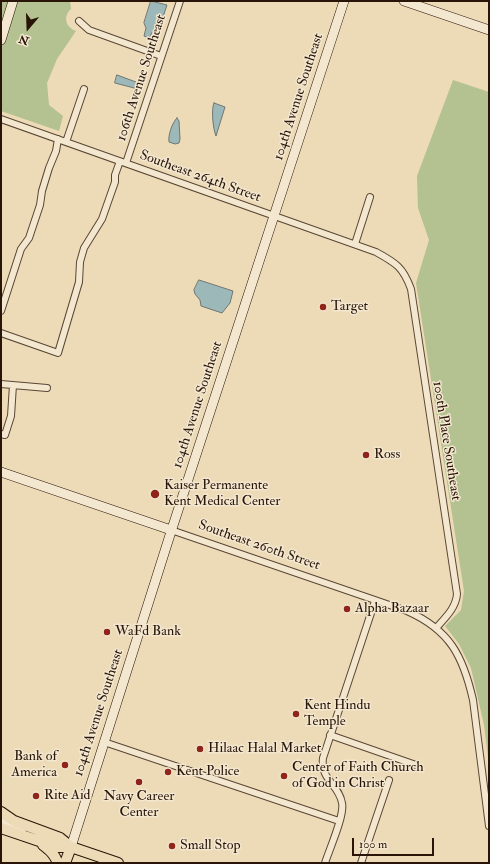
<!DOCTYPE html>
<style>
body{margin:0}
#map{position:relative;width:490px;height:864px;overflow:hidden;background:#eddab6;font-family:"IM FELL Double Pica",serif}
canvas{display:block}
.frame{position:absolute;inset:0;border:2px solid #281508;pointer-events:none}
.north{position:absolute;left:8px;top:8px;width:40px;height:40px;-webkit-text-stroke:3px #f3e7d0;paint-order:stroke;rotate:199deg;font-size:11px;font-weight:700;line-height:16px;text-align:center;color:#281508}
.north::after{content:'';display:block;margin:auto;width:14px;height:18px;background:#281508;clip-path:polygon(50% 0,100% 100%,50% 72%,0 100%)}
.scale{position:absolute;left:352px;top:838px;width:82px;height:18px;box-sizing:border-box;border:2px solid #281508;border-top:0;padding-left:5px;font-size:12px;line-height:14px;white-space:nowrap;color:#281508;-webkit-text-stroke:3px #f3e7d0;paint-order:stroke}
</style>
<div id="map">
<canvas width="490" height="864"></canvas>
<div class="frame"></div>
<div class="north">N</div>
<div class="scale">100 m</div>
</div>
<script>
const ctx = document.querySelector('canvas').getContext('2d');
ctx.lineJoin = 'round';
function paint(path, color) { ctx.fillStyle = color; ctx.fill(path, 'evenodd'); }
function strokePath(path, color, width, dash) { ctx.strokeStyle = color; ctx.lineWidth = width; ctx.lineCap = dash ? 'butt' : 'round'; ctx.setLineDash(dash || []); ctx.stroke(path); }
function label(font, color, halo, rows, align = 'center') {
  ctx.font = font + ' "IM FELL Double Pica",serif'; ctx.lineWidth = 3; ctx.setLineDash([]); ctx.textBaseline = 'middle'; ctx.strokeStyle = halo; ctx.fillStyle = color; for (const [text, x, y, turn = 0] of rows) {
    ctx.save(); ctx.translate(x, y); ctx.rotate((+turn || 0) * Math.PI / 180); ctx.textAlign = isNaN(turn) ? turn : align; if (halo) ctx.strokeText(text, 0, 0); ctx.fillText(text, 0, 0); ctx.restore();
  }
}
const green = new Path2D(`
 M1,1H70L71,9C63,16 65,27 76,31L57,59L47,83L49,105L63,116L59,131L1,111Z
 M453,80L489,92V765L484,725L471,668L459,644L445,626L461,610L464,591L416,283L429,240L418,208L417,176Z`);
const water = new Path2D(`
 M151,1L167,5L158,32L153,31L149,38L144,36L146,28L144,23Z
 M117,75L136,82L138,84L137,88H134L115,83Z
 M214,103L225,107L216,136C213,129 211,109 214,103Z
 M177,118L179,121L180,139L179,143L175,144L169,142C168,135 172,123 177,118Z
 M199,280L233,291L230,303L222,313L201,306L200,300L195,294L194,290Z`);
const street = new Path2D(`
 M79,21L89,30L161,56
 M1,119L376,252C396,263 403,267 411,289L457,594C456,608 445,618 436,628
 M66,142L84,89
 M126,163L180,1
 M355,244L370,197
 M1,311L21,249L29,238L40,205L42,191L49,168L56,151L58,139
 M1,333L58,353L79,282L80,262L84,248L102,219L115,182V175L120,161
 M1,384L47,388
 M1,434L5,435L11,416L13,385
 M171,530L407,611C450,630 463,656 473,700L489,826
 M330,735L416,765
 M104,742L339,821
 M325,863C329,850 345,815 342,803C339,784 320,780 323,758L375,601
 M361,863L389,780`);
const secondary = new Path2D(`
 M404,1L489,30
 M1,40L13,1
 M1,472L171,530
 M1,822L23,827
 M71,847L169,538L344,1`);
const primary = new Path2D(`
 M1,812L14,821L60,838L71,847
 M1,828L57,847H71L118,863
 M43,845C51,851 54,854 58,863
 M65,863L71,847`);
const markers = [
 [323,307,4,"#8f2418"],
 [366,455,4,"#8f2418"],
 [155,494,5,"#8f2418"],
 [347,609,4,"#8f2418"],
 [107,632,4,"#8f2418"],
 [296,714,4,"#8f2418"],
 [200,749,4,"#8f2418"],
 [65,765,4,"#8f2418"],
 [168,772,4,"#8f2418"],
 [284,776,4,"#8f2418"],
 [139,782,4,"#8f2418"],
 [36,796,4,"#8f2418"],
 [172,846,4,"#8f2418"]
];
const streetNames = [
 ["106th Avenue Southeast",142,78,-72],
 ["104th Avenue Southeast",299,97,-72],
 ["Southeast 264th Street",200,177,20],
 ["104th Avenue Southeast",198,405,-72],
 ["100th Place Southeast",446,441,81],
 ["Southeast 260th Street",259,546,19],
 ["104th Avenue Southeast",99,713,-72]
];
const poiNames = [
 ["Target",331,307],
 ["Ross",374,455],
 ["Kaiser Permanente",164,486],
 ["Kent Medical Center",164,502],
 ["Alpha Bazaar",355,609],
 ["WaFd Bank",115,632],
 ["Kent Hindu",304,706],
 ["Temple",304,722],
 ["Hilaac Halal Market",208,749],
 ["Bank of",57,757,"right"],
 ["America",57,773,"right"],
 ["Center of Faith Church",292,768],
 ["of God in Christ",292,784],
 ["Kent Police",176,772],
 ["Rite Aid",44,796],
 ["Navy Career",139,797,"center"],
 ["Center",139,813,"center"],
 ["Small Stop",180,846]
];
paint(green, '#b4c191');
paint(water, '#9db8b8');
strokePath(water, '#6e7772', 1);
strokePath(street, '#594634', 8);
strokePath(secondary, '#281508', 10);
strokePath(primary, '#281508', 12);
strokePath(street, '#f3e7d0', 6);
strokePath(secondary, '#f3e7d0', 9);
strokePath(primary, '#eddab6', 10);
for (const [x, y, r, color] of markers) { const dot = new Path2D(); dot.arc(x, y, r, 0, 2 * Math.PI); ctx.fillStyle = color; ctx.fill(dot); strokePath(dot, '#f3e7d0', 1.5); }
label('14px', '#281508', '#f3e7d0', streetNames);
label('14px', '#281508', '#f3e7d0', poiNames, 'left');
</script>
